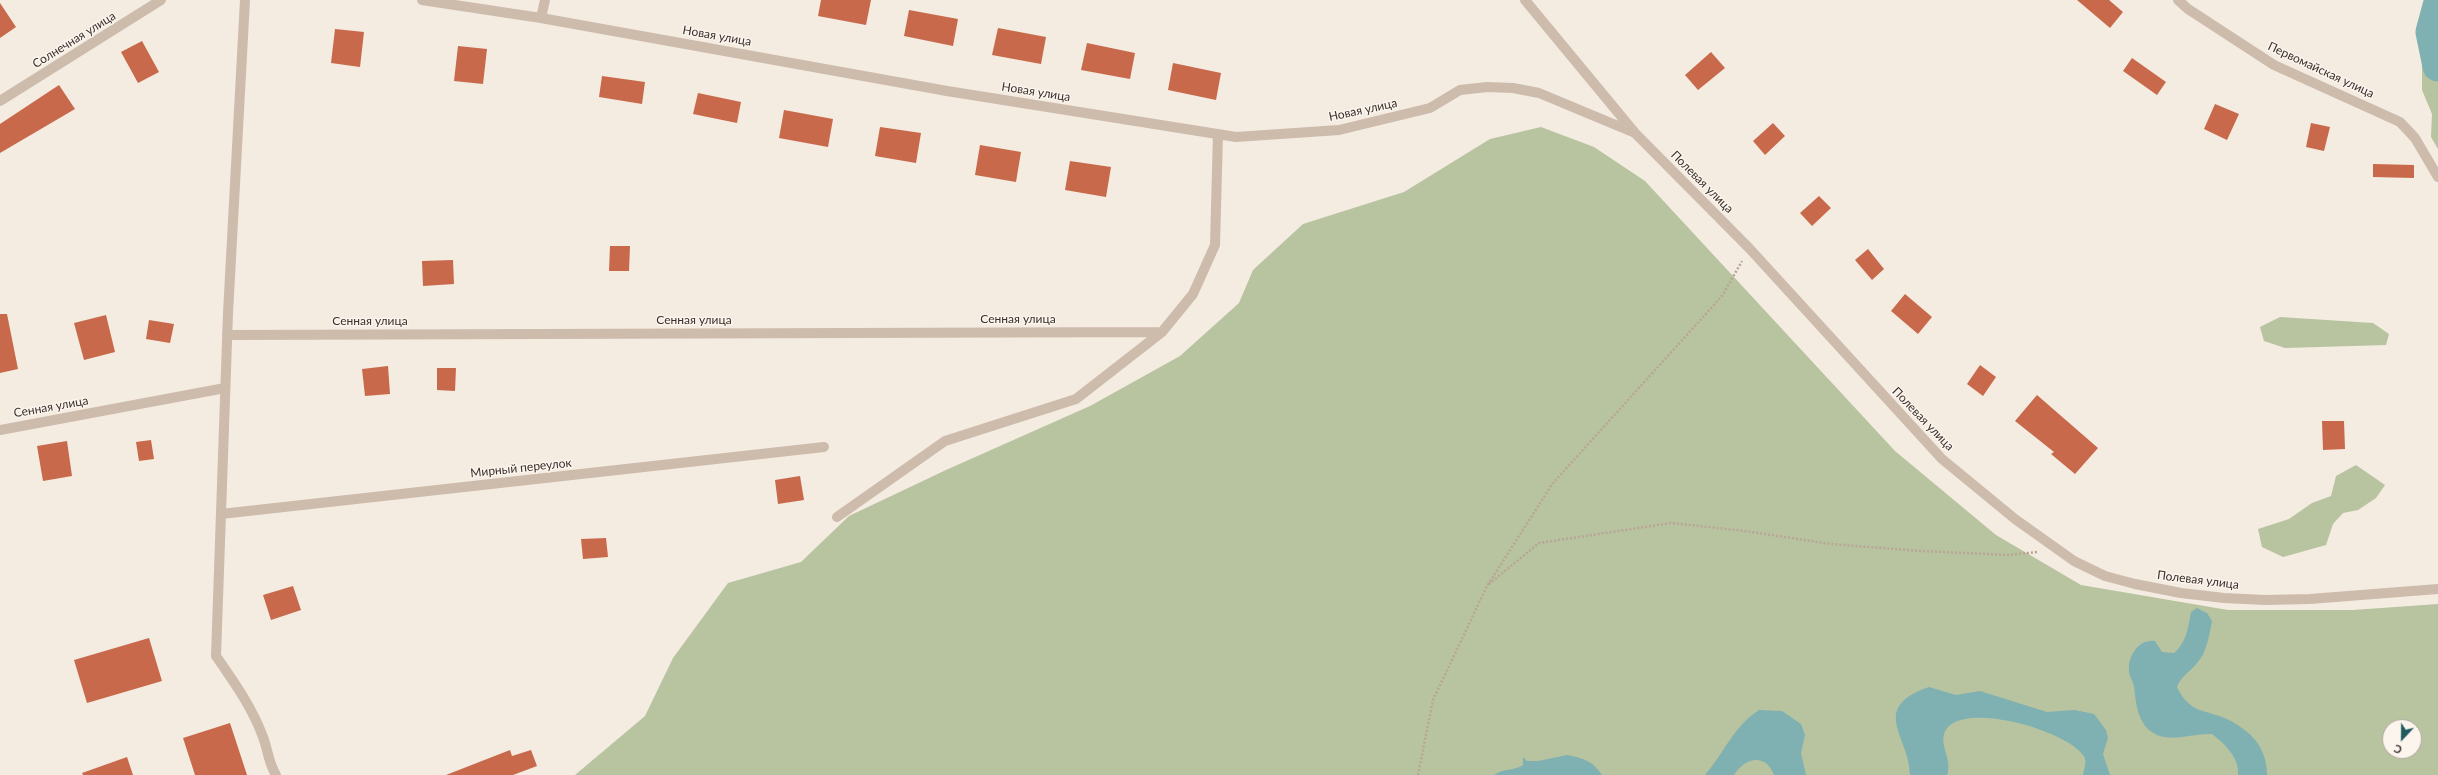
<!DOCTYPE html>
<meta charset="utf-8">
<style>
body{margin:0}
#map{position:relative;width:2438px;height:775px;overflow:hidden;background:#f4ebe1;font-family:Lato,sans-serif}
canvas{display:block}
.north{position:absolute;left:2382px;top:719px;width:40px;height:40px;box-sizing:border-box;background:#fbf5ee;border:1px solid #aea6a0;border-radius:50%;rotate:202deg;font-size:11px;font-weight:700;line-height:16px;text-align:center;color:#3b302b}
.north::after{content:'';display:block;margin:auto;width:14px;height:18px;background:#1f5a5e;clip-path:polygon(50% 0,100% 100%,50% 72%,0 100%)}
</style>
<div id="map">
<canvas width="2438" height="775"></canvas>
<div class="north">С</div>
</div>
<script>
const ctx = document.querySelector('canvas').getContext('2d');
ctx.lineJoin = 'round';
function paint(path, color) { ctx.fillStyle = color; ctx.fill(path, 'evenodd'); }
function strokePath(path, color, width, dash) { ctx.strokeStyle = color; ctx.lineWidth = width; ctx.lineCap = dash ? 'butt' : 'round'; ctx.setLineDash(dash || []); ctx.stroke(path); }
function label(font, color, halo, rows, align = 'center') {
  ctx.font = font + ' Lato,sans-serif'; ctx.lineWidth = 3; ctx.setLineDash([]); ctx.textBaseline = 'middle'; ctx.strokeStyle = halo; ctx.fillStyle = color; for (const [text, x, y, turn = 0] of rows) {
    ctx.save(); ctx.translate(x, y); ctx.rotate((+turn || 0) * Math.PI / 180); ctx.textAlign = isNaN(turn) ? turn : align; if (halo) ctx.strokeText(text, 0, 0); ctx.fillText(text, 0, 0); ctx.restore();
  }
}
const green = new Path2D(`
 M2425,0H2438V149L2431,137L2432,114L2422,90V33Z
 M1541,127L1594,147L1645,181L1895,451L1996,535L2081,585L2228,610H2353L2438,604V775H575L645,716L673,658L728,583L801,562L849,516L946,470L1090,406L1180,356L1239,303L1253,270L1303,224L1404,192L1490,139ZM2390,727H2414V751H2390Z
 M2280,317L2373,323L2389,334L2386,345L2285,348L2264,341L2260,327Z
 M2356,465L2385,485L2376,498L2358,510L2343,513L2333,524L2326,545L2283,557L2262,547L2258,529L2289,519L2312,503L2331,496L2336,476Z`);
const water = new Path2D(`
 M2197,608L2207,613L2212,621C2209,636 2207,652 2197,663C2190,672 2181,676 2177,687C2190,714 2204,709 2227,719C2251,731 2267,747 2267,775H2238C2240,758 2224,743 2212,734C2195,733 2176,741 2160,736C2138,729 2136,705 2134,686C2133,681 2129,676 2129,671C2128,655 2139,639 2155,641L2162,652L2174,653C2187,642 2188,627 2191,612Z
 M1929,687L1956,695L1980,691L2047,712L2075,710L2094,714L2106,730L2108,738L2103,754L2110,775H2083C2084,768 2088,760 2083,755C2065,731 1974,704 1949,726C1934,741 1954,758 1947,775H1910C1910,737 1868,708 1929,687Z
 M1759,710L1782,711L1801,724L1805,735L1801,753L1806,775H1774C1766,753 1745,757 1734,775H1705C1724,753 1734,726 1759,710Z
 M1567,755C1583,758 1593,761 1602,775H1494C1503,768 1515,771 1523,765V757L1527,761H1538Z`);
const river = new Path2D(`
 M2438,6L2431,32L2438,66`);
const building = new Path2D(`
 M821,0H871L866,25L818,16Z
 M2077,0H2109L2123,12L2110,28Z
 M0,3L16,27L0,38Z
 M909,10L958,19L953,46L904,36Z
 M998,28L1046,37L1041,64L992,55Z
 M335,29L364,32L360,67L331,63Z
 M142,41L159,72L138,83L121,52Z
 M1087,43L1135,53L1130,79L1081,70Z
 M458,46L487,49L483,84L454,81Z
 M1711,52L1725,68L1698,90L1685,75Z
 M2132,58L2166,82L2157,95L2123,71Z
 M1173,63L1221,73L1216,100L1168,90Z
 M602,76L645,82L642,104L599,97Z
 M59,85L75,109L0,153V124Z
 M698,93L741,102L737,123L693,114Z
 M2215,104L2239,114L2227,140L2204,129Z
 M784,110L833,119L828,147L779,138Z
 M1773,123L1785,136L1765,155L1753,141Z
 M2311,123L2330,127L2324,151L2306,147Z
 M880,127L921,133L916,163L875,156Z
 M980,145L1021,152L1016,182L975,175Z
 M1070,161L1111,167L1106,197L1065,190Z
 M2373,164L2414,165V178L2373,177Z
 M1819,196L1831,208L1812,226L1800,213Z
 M610,246H630L629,271H609Z
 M1868,249L1884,269L1872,280L1855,260Z
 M453,260L454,284L423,286L422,261Z
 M1905,294L1932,317L1918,334L1891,311Z
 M0,314H7L18,369L0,373Z
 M106,315L115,352L84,360L74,323Z
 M149,320L174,324L170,343L146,339Z
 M1980,365L1996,377L1983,396L1967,384Z
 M388,366L390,394L365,396L362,369Z
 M437,368H456L455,391L437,390Z
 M2037,395L2098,448L2075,474L2051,454L2054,452L2015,421Z
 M2322,421H2344L2345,449L2323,450Z
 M151,440L154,459L139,461L136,442Z
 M67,441L72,476L43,481L37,446Z
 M800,476L804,500L778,504L775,480Z
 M606,538L608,557L583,559L581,539Z
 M293,586L301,610L271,620L263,595Z
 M149,638L162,681L87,703L74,660Z
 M230,723L247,775H195L183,738Z
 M510,750L512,756L531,750L537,766L513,775H446Z
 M127,757L133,775H83L82,773Z`);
const path = new Path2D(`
 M1489,584L1539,543L1671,523L1745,531L1831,544L1921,551L2008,555L2038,552
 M1418,775L1433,700L1487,586L1553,483L1722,296L1742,261`);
const minor = new Path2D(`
 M245,0L228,313L216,656C234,682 252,707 263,737C268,750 268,762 276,775
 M422,0L541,18L947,91L1236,137L1339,130L1430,108L1460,90L1487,87L1513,88L1539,93L1635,133
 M1525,0L1635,133L1749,248L1942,459L2015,519L2074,561L2105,576L2135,584L2181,593L2224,598L2265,600L2310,599L2438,589
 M2178,0L2188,9L2274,65L2400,122L2415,138L2438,177
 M541,18L545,0
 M0,101L161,0
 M227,335L1162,332
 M0,430L225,388
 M221,514L824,447
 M837,517L945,441L1076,399L1162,332L1193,294L1215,245L1218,134`);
const streetNames = [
 ["Новая улица",717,36,10],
 ["Солнечная улица",74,40,-32],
 ["Первомайская улица",2321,70,25],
 ["Новая улица",1036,92,9],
 ["Новая улица",1363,110,-12],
 ["Полевая улица",1702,182,45],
 ["Сенная улица",1018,319],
 ["Сенная улица",694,320],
 ["Сенная улица",370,321],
 ["Сенная улица",51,407,-10],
 ["Полевая улица",1923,419,46],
 ["Мирный переулок",521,468,-6],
 ["Полевая улица",2198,580,7]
];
paint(green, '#b8c4a0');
paint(water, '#7fb0b2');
strokePath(river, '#7fb0b2', 31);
paint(building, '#c8694b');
strokePath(path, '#b9a596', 2.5, [2, 2]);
strokePath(minor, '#cdbbac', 10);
label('12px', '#3b302b', '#fbf5ee', streetNames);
</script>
